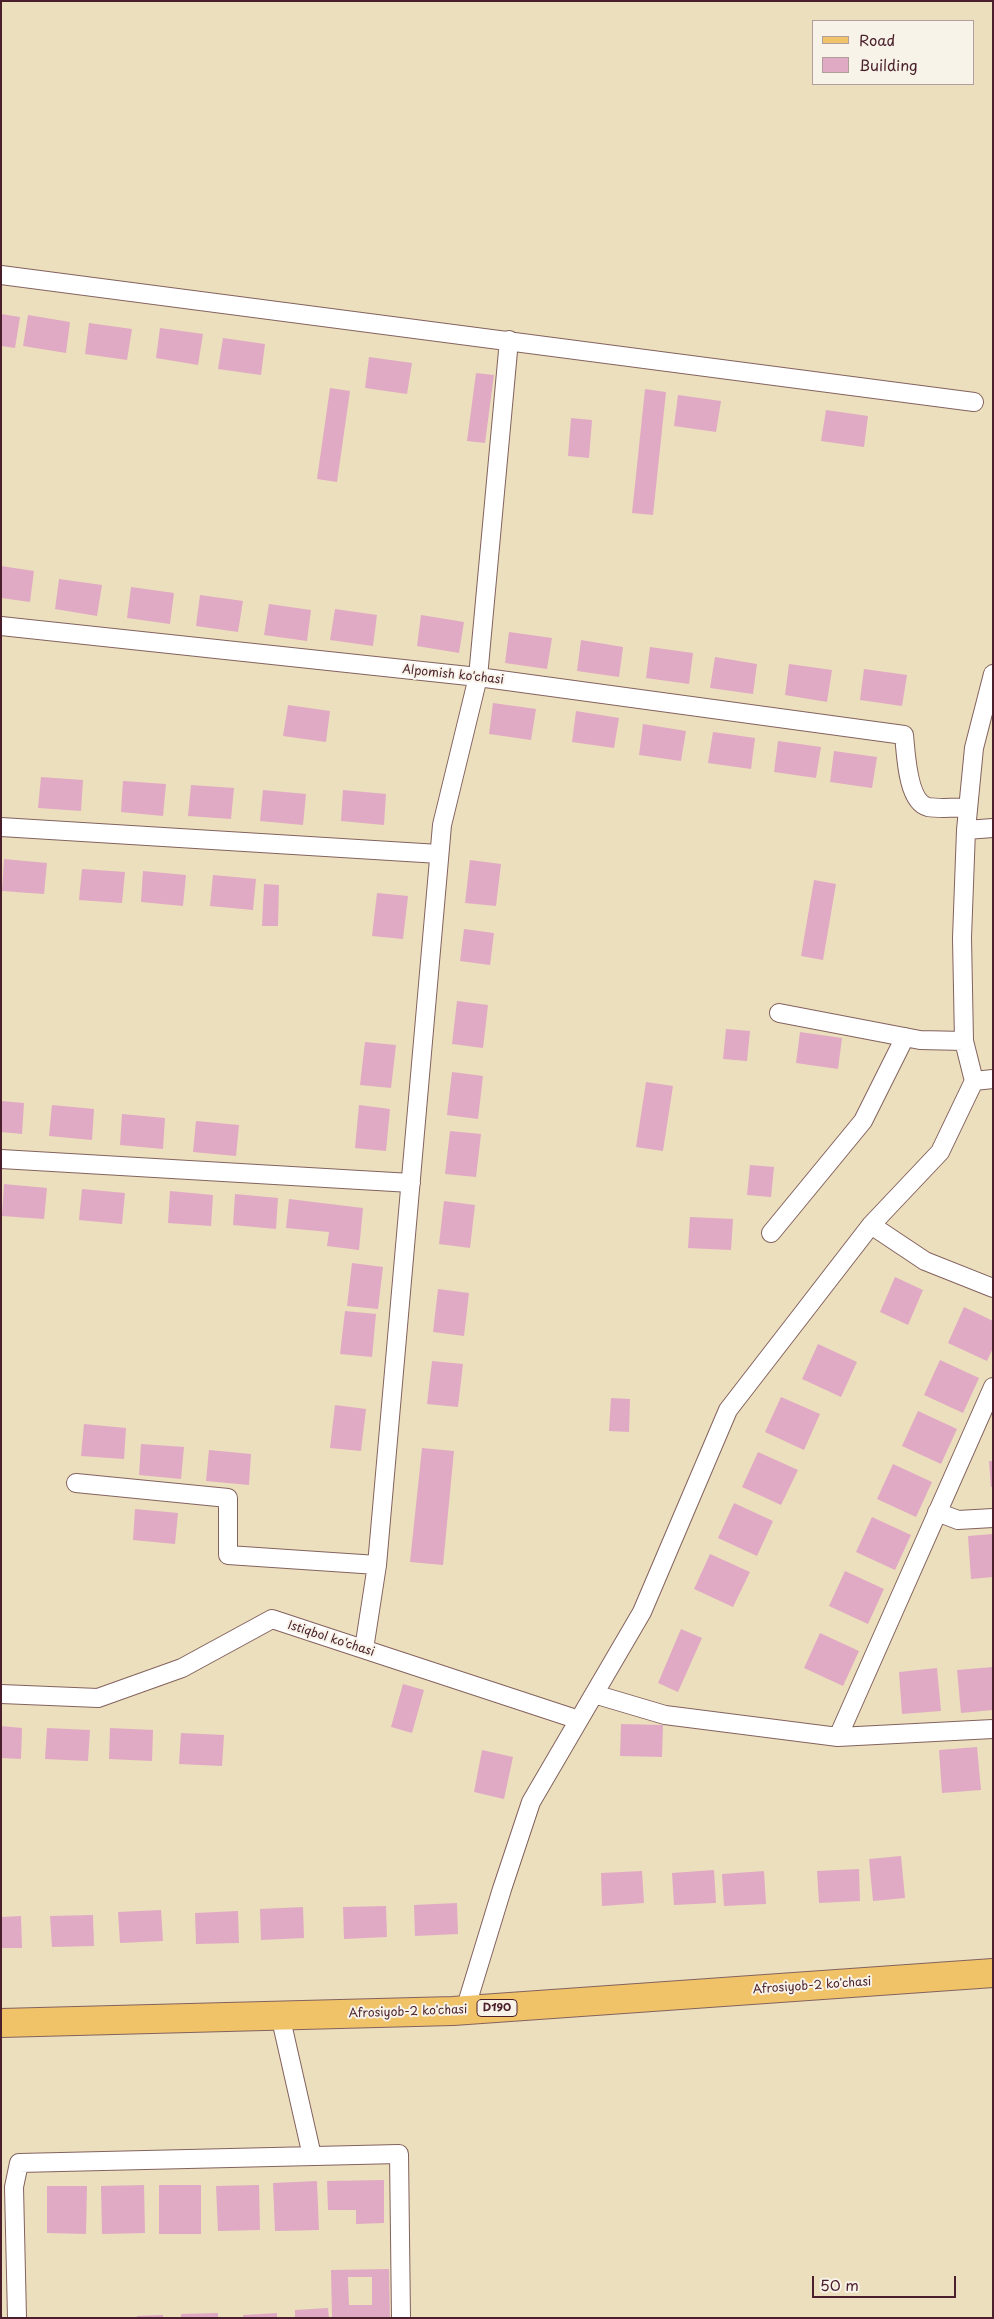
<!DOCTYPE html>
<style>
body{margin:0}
#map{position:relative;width:994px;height:2319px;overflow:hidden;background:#ecdfbd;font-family:"Playpen Sans",sans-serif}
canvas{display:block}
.frame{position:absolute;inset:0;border:2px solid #4a1f2b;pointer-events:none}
.legend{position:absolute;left:812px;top:20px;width:162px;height:65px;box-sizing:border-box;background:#f7f3e8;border:1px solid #b29e9c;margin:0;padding:6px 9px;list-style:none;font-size:15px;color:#4a1f2b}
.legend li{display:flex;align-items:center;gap:10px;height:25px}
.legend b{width:25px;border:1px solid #b29e9c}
.scale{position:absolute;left:812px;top:2276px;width:144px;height:22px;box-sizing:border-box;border:2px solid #4a1f2b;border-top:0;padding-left:6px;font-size:15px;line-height:18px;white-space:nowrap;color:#4a1f2b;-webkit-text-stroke:4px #f7f3e8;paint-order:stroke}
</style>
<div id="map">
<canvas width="994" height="2319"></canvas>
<div class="frame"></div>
<ul class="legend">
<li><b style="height:6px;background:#f1c369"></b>Road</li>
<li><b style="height:14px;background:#e0aac4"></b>Building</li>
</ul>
<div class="scale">50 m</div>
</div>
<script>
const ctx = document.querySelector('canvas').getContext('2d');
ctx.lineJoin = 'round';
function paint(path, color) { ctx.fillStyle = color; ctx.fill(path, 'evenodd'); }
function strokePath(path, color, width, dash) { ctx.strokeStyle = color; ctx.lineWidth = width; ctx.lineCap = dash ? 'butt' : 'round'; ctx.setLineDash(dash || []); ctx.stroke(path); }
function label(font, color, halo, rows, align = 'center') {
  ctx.font = font + ' "Playpen Sans",sans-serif'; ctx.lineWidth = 4; ctx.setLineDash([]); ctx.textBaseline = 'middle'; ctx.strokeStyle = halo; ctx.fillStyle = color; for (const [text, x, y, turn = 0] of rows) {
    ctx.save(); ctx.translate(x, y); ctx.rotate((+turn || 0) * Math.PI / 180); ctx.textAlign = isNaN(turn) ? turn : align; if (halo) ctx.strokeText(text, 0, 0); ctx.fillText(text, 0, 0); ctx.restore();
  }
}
const building = new Path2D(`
 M1,314L20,317L15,348L1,346Z
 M28,315L70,322L66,353L23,346Z
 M89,323L132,329L127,360L85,354Z
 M160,328L203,334L198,365L156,358Z
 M223,338L265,344L261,375L218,369Z
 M369,357L412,363L407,394L365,388Z
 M476,373L494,375L485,443L467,441Z
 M330,388L350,391L337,482L317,479Z
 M645,389L666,392L653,515L632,513Z
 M678,395L721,401L716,432L674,426Z
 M826,410L868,416L864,447L821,441Z
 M571,418L592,420L589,458L568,456Z
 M1,566L34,571L30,602L1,598Z
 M59,579L102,585L97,616L55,609Z
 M131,587L174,593L170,624L127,618Z
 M200,595L243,601L238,632L196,626Z
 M269,604L311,610L307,641L264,635Z
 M335,609L377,615L373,646L330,640Z
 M421,615L464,622L459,653L417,646Z
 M509,632L552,638L547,669L505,663Z
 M581,640L623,647L619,677L577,671Z
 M650,647L693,653L689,684L646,678Z
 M715,657L757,664L753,694L710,688Z
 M789,664L832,670L827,702L785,695Z
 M864,669L907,675L902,706L860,700Z
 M493,703L536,709L531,740L489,734Z
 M288,705L330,711L326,742L283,736Z
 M576,711L619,718L614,748L572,742Z
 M643,724L686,731L681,761L639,755Z
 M713,732L755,738L751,769L708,763Z
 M778,741L821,747L816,778L774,772Z
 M834,751L877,757L872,788L830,782Z
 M41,777L83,780L81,811L38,808Z
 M123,781L166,784L163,816L121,812Z
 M191,785L234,788L231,819L188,816Z
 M263,790L306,794L303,825L260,821Z
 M343,790L386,794L384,825L341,821Z
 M4,859L47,863L44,894L2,891Z
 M470,860L501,864L496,906L465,903Z
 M82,869L125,872L122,903L79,900Z
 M143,871L186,875L183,906L141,902Z
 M213,875L256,879L253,910L210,906Z
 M814,880L836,884L823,960L801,956Z
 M264,884L279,885L278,926H262Z
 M377,893L408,896L403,939L372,936Z
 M464,929L494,933L490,965L460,961Z
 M457,1001L488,1005L483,1048L452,1044Z
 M726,1029L750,1031L747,1061L723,1059Z
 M800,1032L842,1038L838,1069L796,1063Z
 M365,1042L396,1045L391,1088L360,1085Z
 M452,1072L483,1076L478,1119L447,1115Z
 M646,1082L673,1086L663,1151L636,1147Z
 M1,1101L24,1103L22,1134L1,1132Z
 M52,1105L94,1109L92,1140L49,1136Z
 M359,1105L390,1109L386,1151L355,1148Z
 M122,1114L165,1118L163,1149L120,1145Z
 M196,1121L239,1125L236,1156L193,1152Z
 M450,1131L481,1134L476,1177L445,1174Z
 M750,1165L774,1167L771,1197L747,1195Z
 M4,1184L47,1188L44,1219L2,1216Z
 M82,1189L125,1193L122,1224L79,1220Z
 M170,1191L213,1195L211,1226L168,1223Z
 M235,1194L278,1198L276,1229L233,1225Z
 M289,1199L363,1208L359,1250L327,1246L329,1232L286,1228Z
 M444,1201L475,1205L470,1248L439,1244Z
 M690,1217L733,1219L731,1250L688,1248Z
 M352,1263L383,1267L378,1309L347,1306Z
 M895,1277L923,1290L908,1325L880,1312Z
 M438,1289L469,1293L464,1336L433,1332Z
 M964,1307L993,1321V1348L987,1361L948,1343Z
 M345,1311L376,1314L372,1357L340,1354Z
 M818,1344L857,1362L841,1397L802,1379Z
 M940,1360L979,1378L963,1413L924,1395Z
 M432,1361L463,1364L458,1407L427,1404Z
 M781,1397L820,1414L804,1450L765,1432Z
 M611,1398L630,1399L629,1432L609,1431Z
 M335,1405L366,1409L361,1451L330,1448Z
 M918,1411L957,1429L941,1464L902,1446Z
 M84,1424L126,1428L124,1459L81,1456Z
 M141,1444L184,1447L181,1479L139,1475Z
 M422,1448L454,1451L443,1565L410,1562Z
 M209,1450L251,1454L249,1485L206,1481Z
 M758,1452L798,1470L781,1505L742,1487Z
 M989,1461H993V1487H991Z
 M893,1464L932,1482L916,1517L877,1499Z
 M734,1503L773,1521L757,1556L718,1538Z
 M135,1509L178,1513L175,1544L133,1540Z
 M872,1517L911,1535L895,1570L856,1552Z
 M993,1534V1577L971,1579L968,1536Z
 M710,1554L750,1572L733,1607L694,1589Z
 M845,1571L884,1589L868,1624L829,1606Z
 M681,1629L702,1638L678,1692L658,1683Z
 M820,1633L859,1651L843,1686L804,1668Z
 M993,1667V1710L961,1713L957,1670Z
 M937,1668L941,1711L902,1714L899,1672Z
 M403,1684L424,1690L412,1733L391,1727Z
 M621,1724L663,1725L662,1757L620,1756Z
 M1,1726L22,1728L21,1759L1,1758Z
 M47,1728L90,1730L88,1761L45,1759Z
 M110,1728L153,1730L152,1761L109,1759Z
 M181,1733L224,1735L222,1766L179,1764Z
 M977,1747L981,1790L942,1793L939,1750Z
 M482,1750L513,1757L504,1799L474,1792Z
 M901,1856L905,1898L873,1901L869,1859Z
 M859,1869L860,1901L819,1903L817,1871Z
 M714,1870L716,1903L674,1905L672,1873Z
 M642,1871L644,1903L602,1906L601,1873Z
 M764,1871L766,1904L724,1906L722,1874Z
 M457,1903L458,1934L415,1936L414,1905Z
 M386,1906L387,1937L344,1939L343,1907Z
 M303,1907L304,1938L261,1940L260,1909Z
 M161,1910L163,1941L120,1943L118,1912Z
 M238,1911L239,1943L196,1944L195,1913Z
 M93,1915L94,1946L52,1947L50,1916Z
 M21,1916L22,1948H1V1917Z
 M384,2180V2223L356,2224V2210H328L327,2181Z
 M317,2181L319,2230L275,2231L273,2183Z
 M144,2185L145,2233L102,2234L101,2186Z
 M159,2185H201V2234H159Z
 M259,2185L260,2230L218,2231L216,2186Z
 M47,2186H87L86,2234L47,2233Z
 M389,2269L390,2318H332L331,2270ZM348,2277H372V2305H349Z
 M328,2308L329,2318H295V2310Z
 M218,2313V2318H181V2314Z
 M277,2313V2318H244L243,2315Z
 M163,2315V2318H137V2316Z`);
const minor = new Path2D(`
 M1,275L974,402
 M1,626L478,677L904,735C906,753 907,802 928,807C940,809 955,807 968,808
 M1,827L439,854
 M966,830L993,828
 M779,1013L920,1040L964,1041
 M974,1081L993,1079
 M1,1159L411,1183
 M871,1225L925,1261L993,1288
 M771,1233L863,1121L905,1037
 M76,1483L228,1498V1555L377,1565
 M937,1512L958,1520L993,1518
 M364,1649L377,1565L442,825L478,677L509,340
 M1,1694L98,1698L182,1668L272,1619L579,1720
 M594,1694L665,1715L838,1737L993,1729
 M838,1737L993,1387
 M465,2010L502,1889L531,1802L642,1612L728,1410L871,1225L940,1152L974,1081L964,1041L962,938L966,830L974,748L993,674
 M280,2015L312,2156
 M17,2318L14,2187L19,2163L399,2154L401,2318`);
const primary = new Path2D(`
 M1,2023L453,2011L993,1973`);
const shields = [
 [497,2008,40]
];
const shieldNames = [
 ["D190",497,2008]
];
const streetNames = [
 ["Alpomish ko'chasi",453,675,6],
 ["Istiqbol ko'chasi",331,1639,18],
 ["Afrosiyob-2 ko'chasi",812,1986,-4],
 ["Afrosiyob-2 ko'chasi",408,2012,-2]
];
paint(building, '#e0aac4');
strokePath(minor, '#83625e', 20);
strokePath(primary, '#83625e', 30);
strokePath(minor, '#fff', 18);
strokePath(primary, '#f1c369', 28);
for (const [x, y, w] of shields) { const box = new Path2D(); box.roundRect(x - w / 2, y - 8.5, w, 17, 4); ctx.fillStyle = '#f7f3e8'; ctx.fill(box); strokePath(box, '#4a1f2b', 1); }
label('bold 11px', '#4a1f2b', null, shieldNames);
label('12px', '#4a1f2b', '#f7f3e8', streetNames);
</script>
